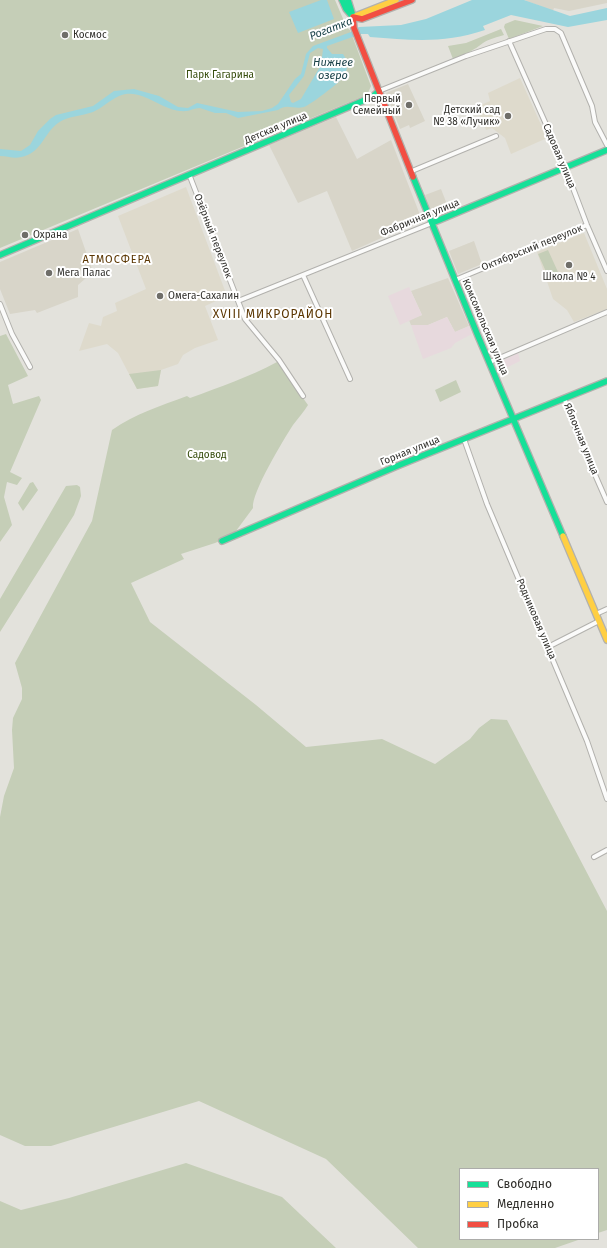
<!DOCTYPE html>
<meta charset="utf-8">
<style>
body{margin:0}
#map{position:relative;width:607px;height:1248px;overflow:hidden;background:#e3e2dc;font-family:"Fira Sans",sans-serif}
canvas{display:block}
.legend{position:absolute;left:459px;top:1168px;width:140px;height:72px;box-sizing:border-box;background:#fff;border:1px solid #acacaa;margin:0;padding:5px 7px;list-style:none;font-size:12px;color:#302f2b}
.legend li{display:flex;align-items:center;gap:8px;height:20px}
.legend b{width:20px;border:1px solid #acacaa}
</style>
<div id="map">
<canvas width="607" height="1248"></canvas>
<ul class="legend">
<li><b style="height:5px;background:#16e098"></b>Свободно</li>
<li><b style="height:5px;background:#ffcf43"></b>Медленно</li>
<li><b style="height:5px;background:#f24e42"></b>Пробка</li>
</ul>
</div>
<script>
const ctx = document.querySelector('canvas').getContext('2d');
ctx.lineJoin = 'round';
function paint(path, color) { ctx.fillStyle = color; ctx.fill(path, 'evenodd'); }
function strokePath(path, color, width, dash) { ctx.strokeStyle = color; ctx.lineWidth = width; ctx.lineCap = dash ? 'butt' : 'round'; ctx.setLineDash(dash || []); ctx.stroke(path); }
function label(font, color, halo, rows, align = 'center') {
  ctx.font = font + ' "Fira Sans",sans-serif'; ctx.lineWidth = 4; ctx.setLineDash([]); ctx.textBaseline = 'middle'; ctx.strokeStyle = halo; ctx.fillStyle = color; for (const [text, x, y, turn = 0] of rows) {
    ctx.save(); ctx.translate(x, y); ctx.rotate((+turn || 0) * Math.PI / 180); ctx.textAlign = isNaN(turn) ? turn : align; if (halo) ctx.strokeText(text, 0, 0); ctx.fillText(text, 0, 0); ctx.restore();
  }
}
const built = new Path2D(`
 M524,0H607V3L569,11L554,8L553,11Z
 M408,84L425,121L410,128L409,125L400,129L386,93Z
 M336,117L357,159L391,140L422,220L352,251L327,191L298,203L269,145Z
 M441,189L450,212L434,219L425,195Z
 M78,229L93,272L78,285V297L37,313L35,310L10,314L0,289V262Z
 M474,241L482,264L458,274L449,251Z
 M448,278L469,326L455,332L447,317L428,325H411L409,320L422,315L411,291Z`);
const industrial = new Path2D(`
 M409,287L422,315L400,325L388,296Z
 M447,317L455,332L469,326L472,334L455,343L451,348L423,359L411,325H428Z
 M518,353L520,361L500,371L497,363Z`);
const education = new Path2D(`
 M520,78L547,138L511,154L505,138L492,128L486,130L476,107L490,101L488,93Z
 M186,187L227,296L205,306L218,340L195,348L183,355L178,364L161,370L158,386L137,389L118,353L107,344L79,351L89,323L101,326L103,317L117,311L115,303L146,289L118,216Z
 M584,233L607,289V309L574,322L567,310L553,299L537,252Z`);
const green = new Path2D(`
 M0,0H335L347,28L350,30L371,86L368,93L364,96L0,248Z
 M515,20L543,26L509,39L504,27L505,24Z
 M501,29L504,35C498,37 489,39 483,43C474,50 465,55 453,59L448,46L466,43Z
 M548,250L558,272L548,276L538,254Z
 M6,334L28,376L8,385L13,404L39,396L41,400L10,472L22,478L17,485L7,482L4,497L12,525L0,542V336Z
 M277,362L308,405C304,412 298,418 293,425C284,439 251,493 253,508L233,535L215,543L181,554L184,559L131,583L150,622L256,705L306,747L382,739L435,764L470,739L479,728L491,719L507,720L607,911V1230L598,1233V1169H460V1239H581L555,1248H418L326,1159L199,1101L51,1146H25L0,1135V817L4,796L14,768L12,730L13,718L22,699V688L15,663L92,521L112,430C135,414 160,406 187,396L190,398C220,387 249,377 277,362Z
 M161,370L158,386L137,389L129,374Z
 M456,380L461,392L440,402L435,390Z
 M33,482L38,490L23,511L18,503L30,483Z
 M77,485L80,487L81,496L74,515L0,632V599L66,486Z
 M186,1163L282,1197L336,1248H0V1201L21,1210L69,1198Z`);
const water = new Path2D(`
 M321,0H327L334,19L298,33L289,12Z
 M472,0H524L570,16L607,8V20L568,27L511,15L483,26L485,30C444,44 411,40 370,37L368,34H361L327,46V48L332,54H343C355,72 338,83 325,93C319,97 311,104 304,107C294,110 287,103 278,110L238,118L226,113H215L200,108C193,108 190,112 180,111C159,109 141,87 119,96C110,100 102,108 93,112C82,116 67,116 58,123C44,133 41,154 21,157C14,159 7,156 0,156V149L21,151L30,145L38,131L50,119L56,115L93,106L114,91L134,89L159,96L178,107L188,108L197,103L238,112L262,111L272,108L278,104L295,79L301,74L306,54L313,46L351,32L359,27L401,25L426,19ZM318,48L323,49L321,65L301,99L293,103L291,102L289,95L304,76L310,53Z`);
const street = new Path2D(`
 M509,41L565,167L587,225L607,271
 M379,91L466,56L546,29H555L561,33L592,106L595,122L607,145
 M412,171L496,136
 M189,174L245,319L279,360L303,396
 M303,275L350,379
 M455,280L587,225
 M238,301L432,223
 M0,304L12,334L30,367
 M490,362L607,312
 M564,398L579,438L607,502
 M464,439L487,504L587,741L607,799
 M596,614L607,609
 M548,647L599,621
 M594,857L607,850`);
const fast = new Path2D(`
 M342,0L346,9L353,17
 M348,0L353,16
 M413,177L478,336L563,536
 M432,223L607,150
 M0,255L372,97L379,91
 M222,541L397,466L607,381`);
const slow = new Path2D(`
 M353,17L396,0
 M563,536L607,640`);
const jam = new Path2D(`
 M353,17L354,28L413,177
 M353,17L362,19L412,0`);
const markers = [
 [65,35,4,"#6f6e69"],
 [409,105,4,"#6f6e69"],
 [508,116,4,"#6f6e69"],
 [25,235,4,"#6f6e69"],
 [569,265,4,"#6f6e69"],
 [49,273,4,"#6f6e69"],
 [160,296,4,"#6f6e69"]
];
const poiNames = [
 ["Космос",73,35],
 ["Первый",401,99,"right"],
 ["Семейный",401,111,"right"],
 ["Детский сад",500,110,"right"],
 ["№ 38 «Лучик»",500,122,"right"],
 ["Охрана",33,235],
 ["Мега Палас",57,273],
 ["Школа № 4",569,277,"center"],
 ["Омега-Сахалин",168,296]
];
const parkNames = [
 ["Парк Гагарина",220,75],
 ["Садовод",207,455]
];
const streetNames = [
 ["Детская улица",276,128,-23],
 ["Садовая улица",559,156,67],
 ["Фабричная улица",420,218,-22],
 ["Озёрный переулок",213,236,69],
 ["Октябрьский переулок",532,248,-22],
 ["Комсомольская улица",485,327,67],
 ["Яблочная улица",581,439,68],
 ["Горная улица",410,451,-22],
 ["Родниковая улица",536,619,67]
];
const waterNames = [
 ["Рогатка",331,29,-21],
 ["Нижнее",333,63],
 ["озеро",333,76]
];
const neighbourhoodNames = [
 ["АТМОСФЕРА",117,260]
];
const quarterNames = [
 ["XVIII МИКРОРАЙОН",273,315]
];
paint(built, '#d8d5c9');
paint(industrial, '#e7d9dd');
paint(education, '#dedacc');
paint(green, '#c5ceb7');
paint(water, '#9bd5dd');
strokePath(street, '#b2b1ad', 6);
strokePath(fast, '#b2b1ad', 8);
strokePath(slow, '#b2b1ad', 8);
strokePath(jam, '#b2b1ad', 8);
strokePath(street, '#fbfbfa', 4);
strokePath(fast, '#16e098', 5.5);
strokePath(slow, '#ffcf43', 5.5);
strokePath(jam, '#f24e42', 5.5);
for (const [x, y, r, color] of markers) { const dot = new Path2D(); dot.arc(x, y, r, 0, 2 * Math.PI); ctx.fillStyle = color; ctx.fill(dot); strokePath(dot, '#fff', 1.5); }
label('10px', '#302f2b', '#fff', poiNames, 'left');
label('10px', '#334a09', '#fff', parkNames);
label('10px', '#302f2b', '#fff', streetNames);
label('italic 11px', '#1b4249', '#fff', waterNames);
ctx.letterSpacing = '1px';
label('11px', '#5b3602', '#fff', neighbourhoodNames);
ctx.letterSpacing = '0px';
ctx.letterSpacing = '1px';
label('12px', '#5b3602', '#fff', quarterNames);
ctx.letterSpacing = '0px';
</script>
